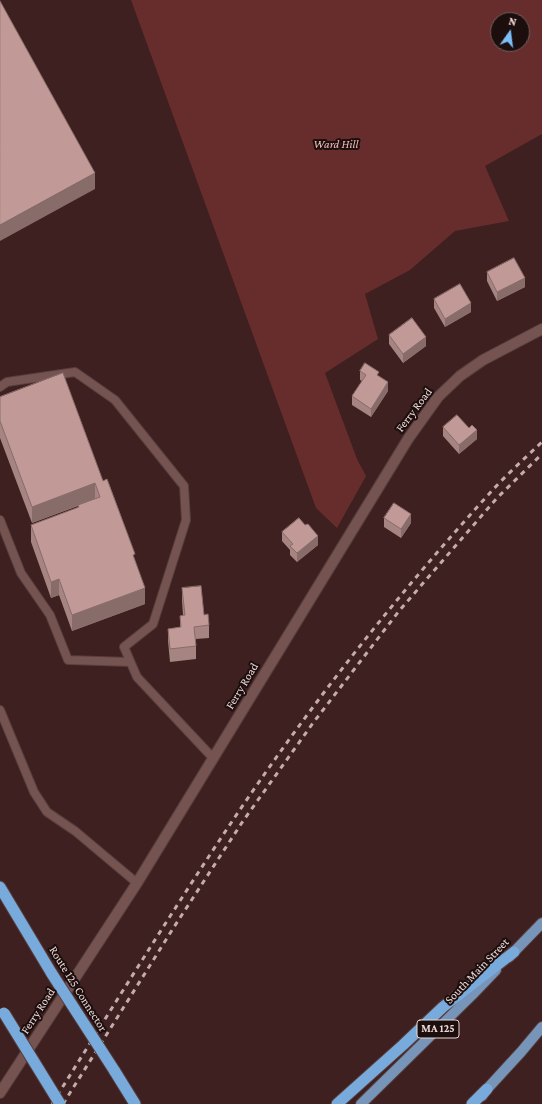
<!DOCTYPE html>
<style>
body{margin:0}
#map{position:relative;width:542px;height:1104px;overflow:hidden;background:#3d201f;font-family:"Crimson Pro",serif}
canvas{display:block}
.north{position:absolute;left:490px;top:12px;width:40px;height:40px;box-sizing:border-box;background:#1b0e0d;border:1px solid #6f5e5d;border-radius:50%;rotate:14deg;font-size:11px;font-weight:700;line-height:16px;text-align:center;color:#ecd7d6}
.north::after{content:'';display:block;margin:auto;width:14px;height:18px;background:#7dbef9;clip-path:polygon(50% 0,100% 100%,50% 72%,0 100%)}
</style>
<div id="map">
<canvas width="542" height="1104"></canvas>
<div class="north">N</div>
</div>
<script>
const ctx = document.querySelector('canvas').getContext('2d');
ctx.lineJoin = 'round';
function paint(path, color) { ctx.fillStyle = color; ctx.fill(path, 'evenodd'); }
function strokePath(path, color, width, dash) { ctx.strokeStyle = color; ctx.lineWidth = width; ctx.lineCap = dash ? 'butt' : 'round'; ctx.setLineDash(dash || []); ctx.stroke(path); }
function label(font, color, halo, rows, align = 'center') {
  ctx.font = font + ' "Crimson Pro",serif'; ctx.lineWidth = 4; ctx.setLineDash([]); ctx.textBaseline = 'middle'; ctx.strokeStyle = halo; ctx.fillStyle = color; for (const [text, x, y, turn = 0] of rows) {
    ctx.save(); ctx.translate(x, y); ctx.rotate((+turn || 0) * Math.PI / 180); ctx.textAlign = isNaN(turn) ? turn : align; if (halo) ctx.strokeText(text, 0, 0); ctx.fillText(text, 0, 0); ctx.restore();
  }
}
const green = new Path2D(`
 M131,0H542V134L485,166L509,221L455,231L410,270L365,294L378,339L325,373L357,459L366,476L337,528L316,508ZM498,20H522V44H498Z`);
const service = new Path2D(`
 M0,387L7,382L75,372L115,400L184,486L186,520L153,624L124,647L137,677L213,758
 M0,520L21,573L50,615L68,660L130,662
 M0,710L34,792L47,812L75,831L137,883`);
const tertiary = new Path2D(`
 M0,1093L137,883L408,439L438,397L460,376L483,360L542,329`);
const primary = new Path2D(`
 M509,957L542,923
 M482,1096L487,1089L521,1052L542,1027
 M361,1104L472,995L496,970`);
const trunk = new Path2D(`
 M0,887L52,974
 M114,1070L135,1104
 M337,1104L403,1045L443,1007L514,952
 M472,1104L487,1089`);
const rail = new Path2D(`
 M52,1104C112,1008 172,911 235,817C311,704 397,595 489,494C505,476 524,459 542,442
 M63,1104L174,927L243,821L313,723L399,611L497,498L542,454`);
const trunkBridge = new Path2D(`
 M52,974L114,1070
 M4,1013L60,1104`);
const wall = new Path2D(`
 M487,272L525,287L497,301L487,281Z
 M434,299L471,312L445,327L434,308Z
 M389,335L426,346L403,363L389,344Z
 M360,371L379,377L388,391L371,417L352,405V396L362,381L360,380Z
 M0,397L103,481L135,561L145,604L72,631L59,595L51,598L31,542V525L78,508V506L32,523L0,438Z
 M443,427L477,439L459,454L443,436Z
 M384,518L411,523L401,538L384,527Z
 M282,532L318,545L297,562L290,555V550L282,541Z
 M182,588L204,615L209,625V638L196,639V659L170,662L168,641V629L180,627V616L183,615L182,601Z`);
const shadedWall = new Path2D(`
 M95,173V189L0,241V225Z
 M525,278V287L497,301V292Z
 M471,303V312L445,327V319Z
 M426,337V346L403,363V354Z
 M388,382V391L371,417V409Z
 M477,430V439L459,454V445Z
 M95,483V499L32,523V507Z
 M411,514V523L401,538V529Z
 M318,536V545L297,562V553Z
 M59,579V595L51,598V582Z
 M145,588V604L72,631V615Z`);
const building = new Path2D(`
 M0,1L95,173L0,225Z
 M514,258L525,278L497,292L487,272Z
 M460,284L471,303L445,319L434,299Z
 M412,318L426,337L403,354L389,335Z
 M365,363L379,372L377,375L388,382L371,409L352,396L366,375L360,371Z
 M63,373L103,481L107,479L135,554L133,555L145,588L72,615L59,579L51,582L31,525L79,507L78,505L100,497L95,483L32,507L0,421V397Z
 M457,415L469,428L472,425L477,430L459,445L443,427Z
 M394,503L411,514L401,529L384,518Z
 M299,518L305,525L308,524L318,536L297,553L290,546L293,544L282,532Z
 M201,586L204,615L208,614L209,625L194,627L196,646L170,649L168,629L181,627L180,616L185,615L182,588Z`);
const shields = [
 [438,1029,42]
];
const shieldNames = [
 ["MA 125",438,1029]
];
const parkNames = [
 ["Ward Hill",336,144]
];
const streetNames = [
 ["Ferry Road",414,410,-53],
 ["Ferry Road",242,686,-59],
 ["South Main Street",477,971,-46],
 ["Route 125 Connector",78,989,58],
 ["Ferry Road",38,1011,-57]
];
paint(green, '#672d2c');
strokePath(service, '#573e3e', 10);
strokePath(tertiary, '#573e3e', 12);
strokePath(primary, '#573e3e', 12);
strokePath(trunk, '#573e3e', 13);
strokePath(service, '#755351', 8);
strokePath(tertiary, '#755351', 10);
strokePath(primary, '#7794b9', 10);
strokePath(trunk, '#78aadc', 11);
strokePath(rail, '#c3acab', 3, [5, 5]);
strokePath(trunkBridge, '#573e3e', 13, []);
strokePath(trunkBridge, '#78aadc', 11);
paint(wall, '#a68482');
paint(shadedWall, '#876c6a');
paint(building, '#c19a97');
strokePath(building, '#876c6a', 1);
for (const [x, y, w] of shields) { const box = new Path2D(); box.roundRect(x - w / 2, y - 9, w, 18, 3); ctx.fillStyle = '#1b0e0d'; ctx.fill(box); strokePath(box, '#ecd7d6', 1); }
label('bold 11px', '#ecd7d6', null, shieldNames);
label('italic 12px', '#f5bebb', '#1b0e0d', parkNames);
label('12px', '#ecd7d6', '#1b0e0d', streetNames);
</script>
